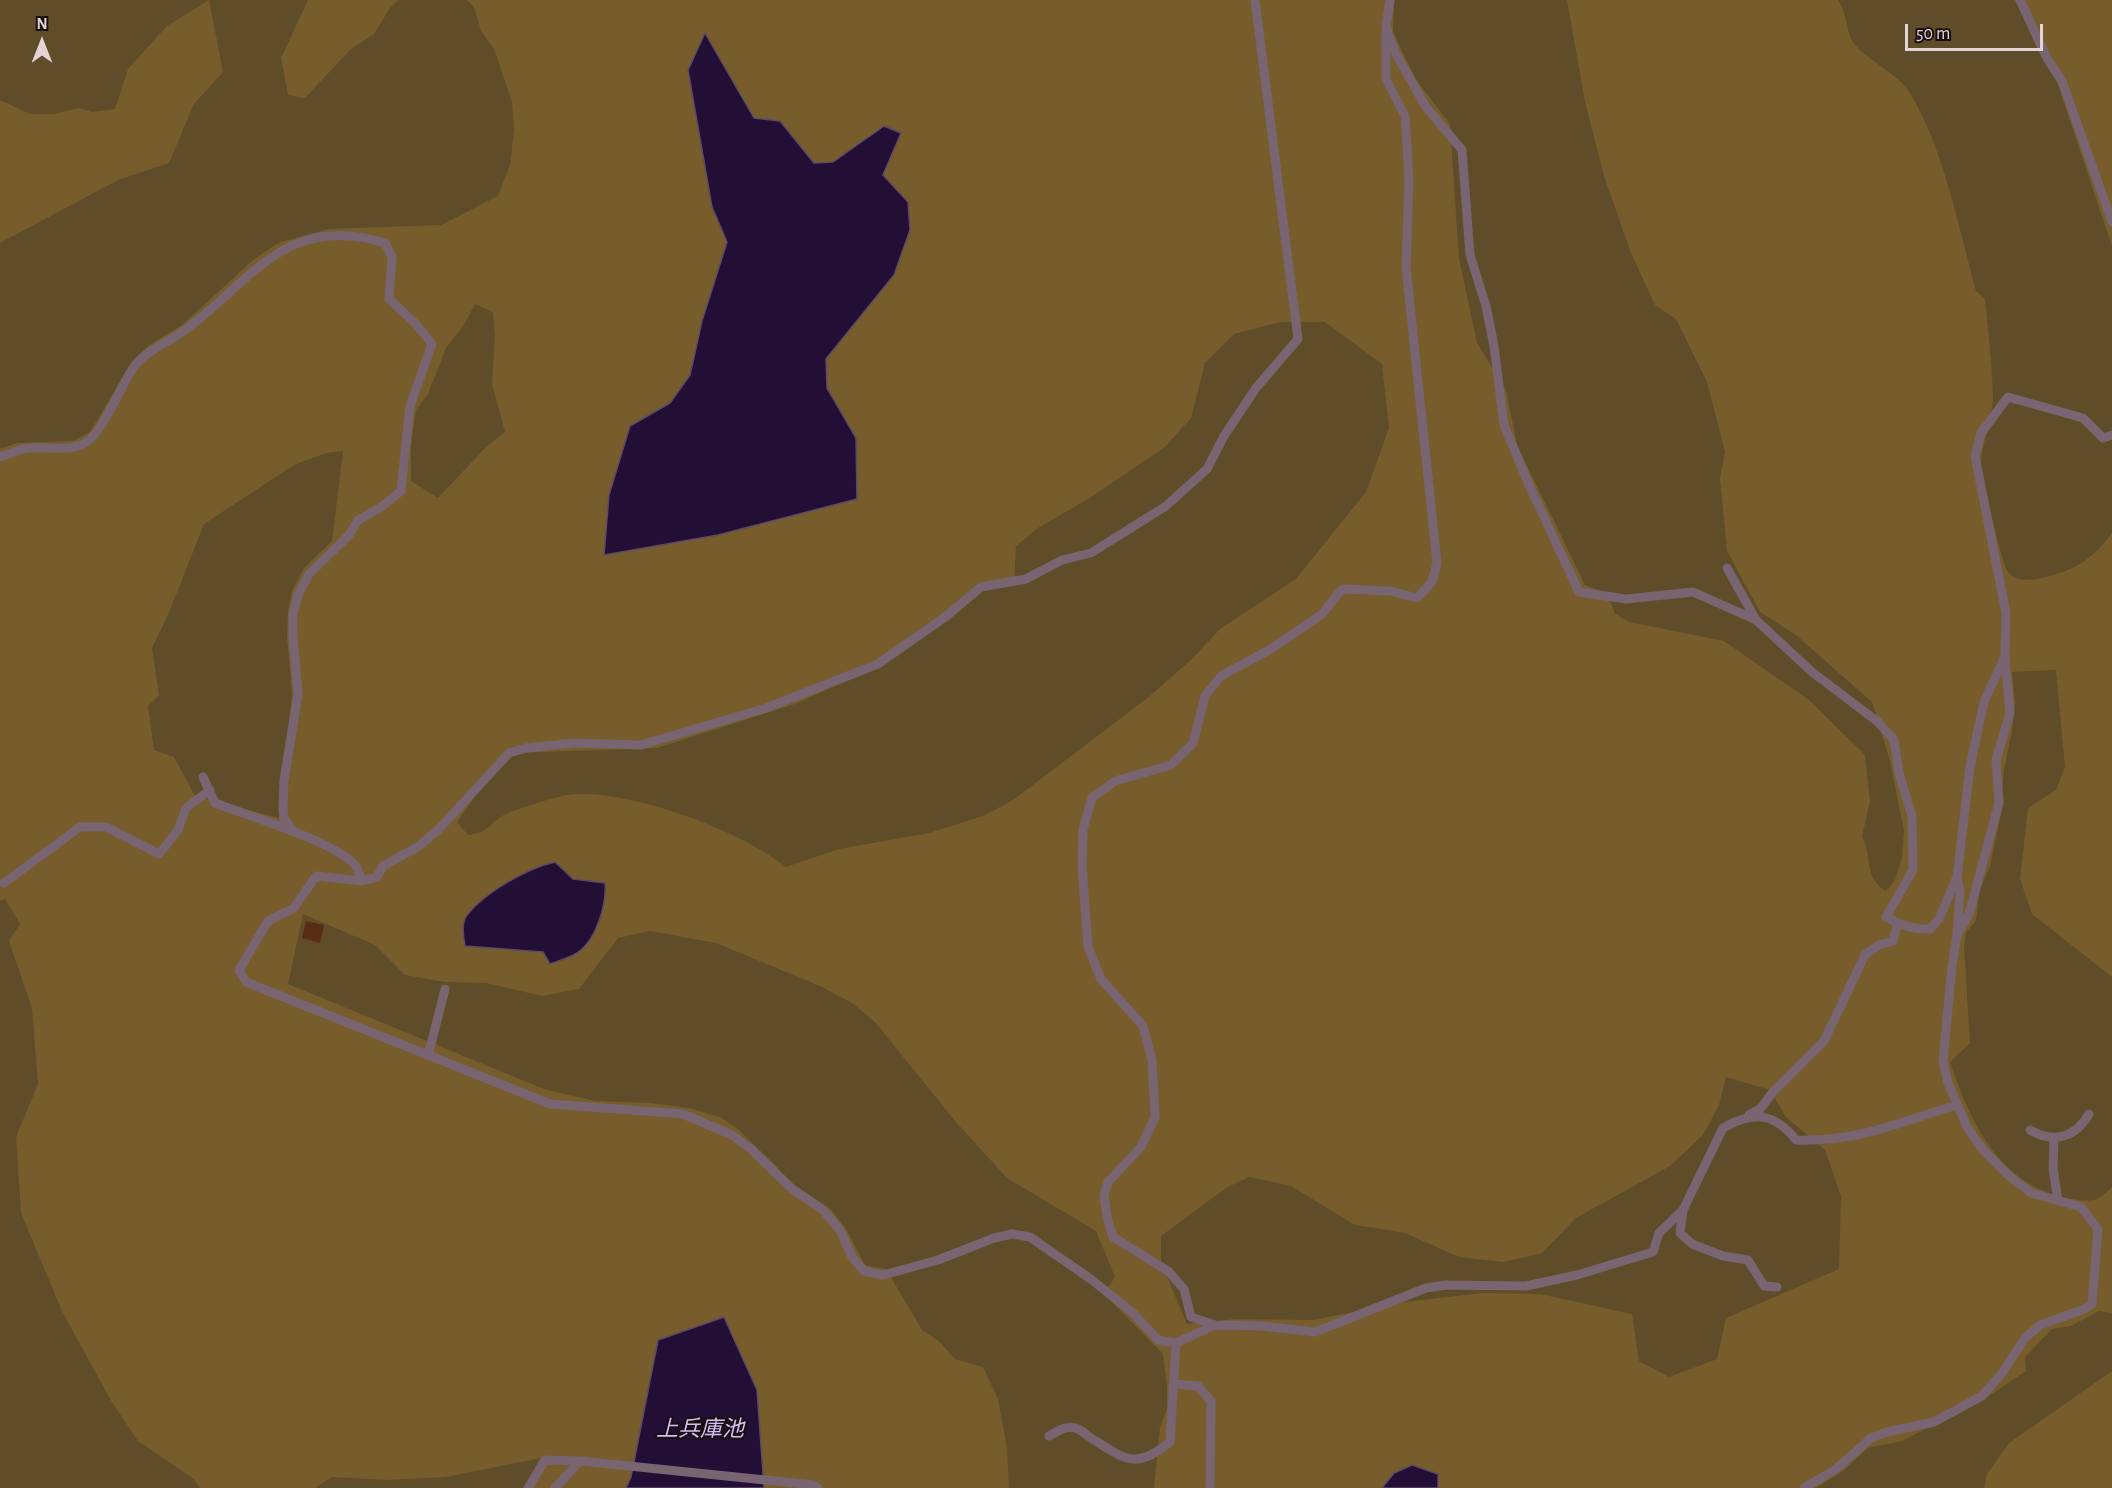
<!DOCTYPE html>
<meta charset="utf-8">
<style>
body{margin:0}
#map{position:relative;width:2112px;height:1488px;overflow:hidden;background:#3b2326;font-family:"Alegreya Sans",sans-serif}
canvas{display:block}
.north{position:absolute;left:12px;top:12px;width:60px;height:60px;-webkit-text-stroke:4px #1b1011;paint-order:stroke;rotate:0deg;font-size:16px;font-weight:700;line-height:24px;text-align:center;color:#e4d3d4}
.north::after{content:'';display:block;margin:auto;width:21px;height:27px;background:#e4d3d4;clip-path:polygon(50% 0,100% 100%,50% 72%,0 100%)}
.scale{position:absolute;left:1905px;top:24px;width:138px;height:27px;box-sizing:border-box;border:3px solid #e4d3d4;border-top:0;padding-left:8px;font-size:18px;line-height:21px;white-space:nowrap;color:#e4d3d4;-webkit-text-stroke:4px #1b1011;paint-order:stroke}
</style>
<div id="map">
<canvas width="2112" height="1488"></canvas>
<div class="north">N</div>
<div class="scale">50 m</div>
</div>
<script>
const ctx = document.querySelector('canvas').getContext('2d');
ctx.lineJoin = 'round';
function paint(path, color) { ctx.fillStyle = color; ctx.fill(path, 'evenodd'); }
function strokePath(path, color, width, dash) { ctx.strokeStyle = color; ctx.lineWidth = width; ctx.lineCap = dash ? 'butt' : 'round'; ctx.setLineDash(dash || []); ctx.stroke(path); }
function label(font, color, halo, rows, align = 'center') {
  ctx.font = font + ' "Alegreya Sans","Noto Sans JP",sans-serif'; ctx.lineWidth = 4.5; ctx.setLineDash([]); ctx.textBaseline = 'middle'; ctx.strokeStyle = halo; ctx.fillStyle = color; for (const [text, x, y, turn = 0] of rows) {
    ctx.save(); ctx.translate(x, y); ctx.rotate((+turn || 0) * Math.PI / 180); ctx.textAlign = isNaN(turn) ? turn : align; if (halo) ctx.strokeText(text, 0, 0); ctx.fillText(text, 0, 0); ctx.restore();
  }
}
const green = new Path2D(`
 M0,0H2112V1488H0Z`);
const forest = new Path2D(`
 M209,0L223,72L194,104L169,163L118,180L0,243V100L30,114H53L79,108L92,112L115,109L128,69L167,26Z
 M308,0H398L390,8L374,34L351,49L305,98L288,95L281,58Z
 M467,0H1394L1393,31L1399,45L1417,81L1450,124L1459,258L1477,343L1506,390L1517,445L1585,585L1607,593L1615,614L1630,622L1724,641L1809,700L1865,755L1870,801L1862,837C1873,856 1863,878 1886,891L1895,880L1902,858L1904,831L1890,761L1872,702L1796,635L1760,612L1727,551L1720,478L1725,452L1707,382L1676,319L1655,305L1631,253L1604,176L1585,102L1567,0H1838C1848,14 1845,33 1856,46C1872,63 1900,75 1911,95C1944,150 1959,229 1976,291L1985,299C1988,331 1992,363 1993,395C1993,417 1983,440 1981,462C1981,473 2002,564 2008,572C2016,583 2034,580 2046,577C2076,570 2095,557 2112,533V977L2032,914L2020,879L2028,808L2056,790L2065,767L2056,670L2012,672L2015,702L2012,731L2004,769L2001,814L1990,866L1980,889L1976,920L1966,933L1964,945L1970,1043L1950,1062C1970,1121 1998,1184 2067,1198C2088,1202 2097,1204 2112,1187V1313L2099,1311L2071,1326L2052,1329L2025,1357L2026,1371L1984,1399L1902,1441L1868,1448L1843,1471L1816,1488H1438V1474L1394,1473L1382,1488H1154L1160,1427L1167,1409V1385L1163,1354L1104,1294L1115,1277L1096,1231L1007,1178L955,1121L875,1022L852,1003L820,986L716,943L650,931L618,938L579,989L542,996L486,983L445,982L405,975L375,945L303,914L288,984L544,1089L595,1101L651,1103L689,1108L720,1117L739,1130L777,1167L788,1182L831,1209L849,1234L865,1265L886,1269L922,1330L939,1341L955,1359L983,1367L998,1399L1007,1448L1009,1488H764L757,1390L631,1477L626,1488H524L541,1458L446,1477L386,1480L332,1477L315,1488H200L194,1479L138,1441L110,1399L62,1311L21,1213L16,1137L38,1084L32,1008L9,941L20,924L5,899L0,901V449L17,443L73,441L90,432L131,363L149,345L182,325L253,260L278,243L328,229L441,225L498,196L510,165L514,130L512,102L494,49L481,31L474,7ZM705,33L754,118L780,121L814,163L833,162L884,126L883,175L908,202L894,275L826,359L827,388L856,438L857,499L718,535L604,555L630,426L670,403L690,375L702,321L727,242L712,207L688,70ZM475,304L493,312L495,335L492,384L505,432L487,446L438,498L411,481V446L416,410L428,394L446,348L465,323ZM1280,322H1325L1382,364L1389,428L1366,492L1296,579L1220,629L1193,658L1150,696L1013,800L983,816L929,833L839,849L786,867C741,831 626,787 567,795C558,796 509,811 502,816C486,827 489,832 468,835L457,822L486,781L512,753L657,748L795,704L880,666L950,619L984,590L1014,585L1016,546L1038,528L1088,499L1165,447L1191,418L1205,363L1234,334ZM343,451L332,541L304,568L292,591L288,610L287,637L292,694L279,818L195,796L174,757L154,750L148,706L159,695L152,648L168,615L204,524L294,465L326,453ZM555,862L573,879L605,884L601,919L579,953L532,951L479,904C503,885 524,869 555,862ZM1726,1077L1770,1090L1786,1117L1825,1150L1841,1196L1839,1269L1726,1318L1717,1359L1669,1377L1639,1361L1632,1314L1540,1294L1482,1293L1405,1302L1312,1320L1236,1319L1187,1324L1161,1263V1236L1226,1188L1249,1177L1291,1186L1355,1225L1405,1233L1459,1257L1503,1262L1542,1253L1576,1218L1670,1166L1703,1135L1719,1105Z
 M2015,0H2112V246L2057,82L2042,58Z
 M2112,1371V1488H1984L1987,1474L2009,1443Z`);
const water = new Path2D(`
 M705,33L754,118L780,121L814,163L833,162L884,126L901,133L883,175L908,202L910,230L894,275L826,359L827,388L856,438L857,499L718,535L604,555L609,495L630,426L670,403L690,375L702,321L727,242L712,207L688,70Z
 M555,862L573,879L605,883C607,904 596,941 577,953C569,958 558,961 550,964L543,952L465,946C463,936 461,923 467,915C485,892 528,868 555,862Z
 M724,1317L757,1390L764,1488H626L631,1477L658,1340Z
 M1412,1465L1438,1474V1488H1382L1394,1473Z`);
const building = new Path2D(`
 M306,921L324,925L320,943L302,938Z`);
const lane = new Path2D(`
 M1255,0L1298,339L1256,388L1224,436L1207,469L1166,506L1091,553L1062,560L1026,579L981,587L945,617L878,664L766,708L641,745L574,743L526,748L509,753L439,829L419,846L383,866L377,877L363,881L316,876L294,908L268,921L239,970L246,982L550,1104L683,1114L732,1135L751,1149L791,1188L823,1210L840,1230L852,1257L864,1271L883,1275L938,1260L994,1238L1012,1234L1030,1237L1092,1280L1133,1313L1158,1340L1176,1343L1215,1325L1262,1326L1315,1332L1426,1288L1446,1285L1526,1286L1577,1275L1653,1252L1659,1233L1683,1210L1723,1128C1753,1111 1774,1112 1796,1140C1858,1142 1900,1122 1957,1105
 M1390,0L1386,27L1396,54L1426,107L1462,150L1470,255L1486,306L1494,346L1504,425L1529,485L1579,592L1626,599L1693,592L1756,620L1812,672L1878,722L1894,740L1899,773L1912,816L1913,870L1886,917C1900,925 1914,930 1930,929L1939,919L1957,877L1970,767L1984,702L2005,656L2006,613L1975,456L1981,433L2008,397L2083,418L2103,438L2112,435
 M2020,0L2047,58L2062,81L2112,222
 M0,457C10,454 20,448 30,448C49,446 72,453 88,441C104,430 122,382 136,364C149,349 169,342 185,330C252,281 286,212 385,243L392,257L389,299L416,324L432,344L410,406L401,491L380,508L358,520L349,535L309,574L298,595L293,614V637L298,694L284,780L283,808L284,818L294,832
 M1727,568L1756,620
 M203,777L215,803C246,815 336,842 355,865C358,869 360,876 363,881
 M1957,877L1960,892L1957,935L1969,914L1999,803L1996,760L2010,713L2005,658
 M4,883L80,827H106L159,854L178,830L186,808L210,790
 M428,1056L445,989
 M1749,1115L1760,1109L1773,1092L1824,1041L1865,955L1879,945L1893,941L1898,923
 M2030,1130C2054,1144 2076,1137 2089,1114
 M2054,1138L2053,1168L2058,1201
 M1683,1210L1680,1233L1692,1244L1723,1256L1748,1260L1764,1286L1777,1287
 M1215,1325L1191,1317L1184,1289L1168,1271L1113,1237L1107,1217L1104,1196L1108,1182L1141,1147L1155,1117L1152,1060L1143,1026L1101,979L1088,947L1082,866L1083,829L1092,798L1115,781L1171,765L1193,743L1205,696L1221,676L1271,649L1322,614L1342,589L1390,591L1417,598L1432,582L1437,563L1406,267L1409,179L1405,116L1386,79V33
 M1175,1384L1198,1386L1211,1401L1210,1488
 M1049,1436C1056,1432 1066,1425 1075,1428C1081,1429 1086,1435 1091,1438C1126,1460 1135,1470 1170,1442L1176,1343
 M528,1488L545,1460L580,1461L814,1485L818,1488
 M555,1488L580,1461
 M1804,1488L1836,1469L1871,1438L1887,1432L1934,1422L1982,1396L2002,1373L2025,1338L2040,1325L2082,1310L2092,1304L2098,1229L2081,1207L2031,1193L2008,1175L1984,1151L1968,1129L1948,1083L1943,1061L1952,966L1957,935`);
const waterNames = [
 ["上兵庫池",700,1429]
];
paint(green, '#5f4c29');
paint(forest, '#775d2b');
paint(water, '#230f36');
strokePath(water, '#5d4a65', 1.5);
paint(building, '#592d14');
strokePath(lane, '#796472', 9);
label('italic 22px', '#d6bcf6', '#1b1011', waterNames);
</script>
